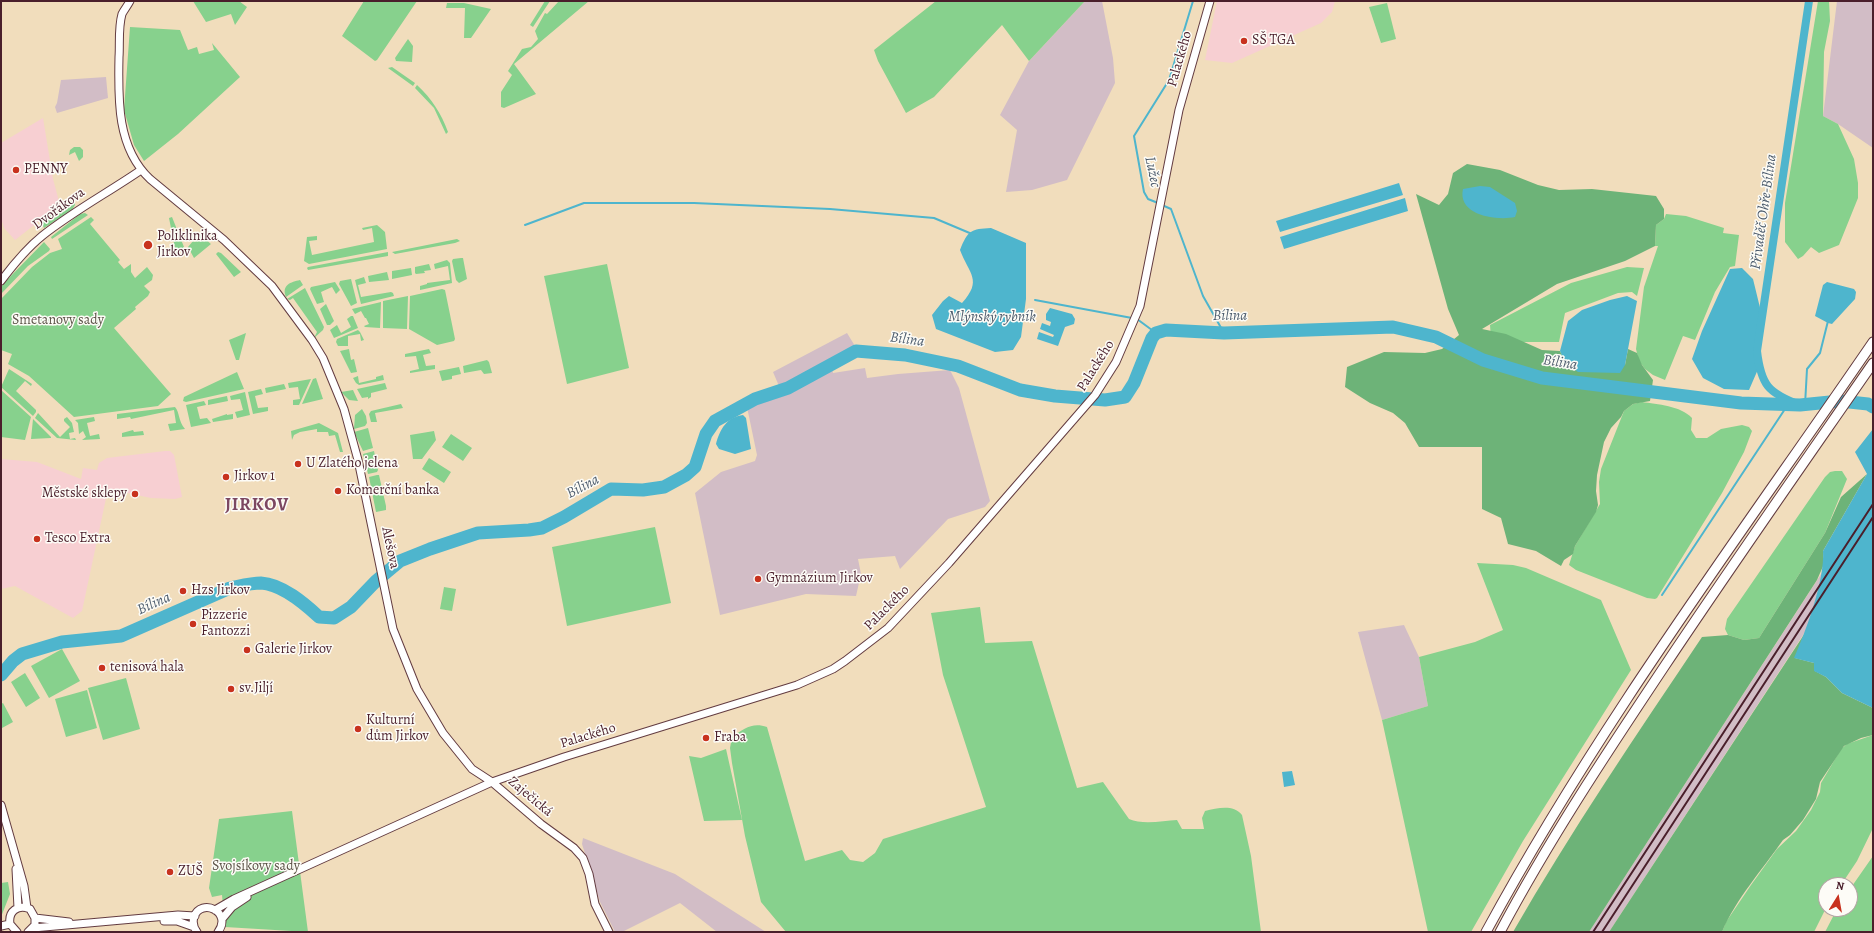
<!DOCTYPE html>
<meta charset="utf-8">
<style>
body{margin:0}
#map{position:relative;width:1874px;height:933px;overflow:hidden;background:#f1ddbc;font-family:Alegreya,serif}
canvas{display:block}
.frame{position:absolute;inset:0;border:2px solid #4a1f2b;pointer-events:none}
.north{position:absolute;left:1818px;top:877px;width:40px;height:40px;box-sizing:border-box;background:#fdfcf7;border:1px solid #b5a4a5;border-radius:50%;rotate:11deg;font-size:11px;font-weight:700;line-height:16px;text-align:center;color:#4a1f2b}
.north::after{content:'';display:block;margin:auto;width:14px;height:18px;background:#c8321e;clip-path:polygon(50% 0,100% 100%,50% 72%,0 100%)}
</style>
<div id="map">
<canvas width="1874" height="933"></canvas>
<div class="frame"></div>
<div class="north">N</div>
</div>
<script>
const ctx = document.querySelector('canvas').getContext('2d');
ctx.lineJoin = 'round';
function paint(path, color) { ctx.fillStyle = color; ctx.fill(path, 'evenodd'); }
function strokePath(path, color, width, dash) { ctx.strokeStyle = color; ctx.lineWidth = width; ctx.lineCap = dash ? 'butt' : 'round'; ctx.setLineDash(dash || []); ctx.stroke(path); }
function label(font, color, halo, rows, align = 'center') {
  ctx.font = font + ' Alegreya,serif'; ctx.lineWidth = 3; ctx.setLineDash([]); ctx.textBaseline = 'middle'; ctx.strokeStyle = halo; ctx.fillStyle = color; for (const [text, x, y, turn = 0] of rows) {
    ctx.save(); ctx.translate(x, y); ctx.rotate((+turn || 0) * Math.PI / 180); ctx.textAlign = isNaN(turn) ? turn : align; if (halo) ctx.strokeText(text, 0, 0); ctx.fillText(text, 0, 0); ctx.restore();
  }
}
const built = new Path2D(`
 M1217,1H1335L1332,12L1321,23L1232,63L1205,60Z
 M43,118L53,179L60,205L15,240L4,228L1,218V143Z
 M165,451H170L174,455L182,497L175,499L151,498L108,489L82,611L73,618L15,586L1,589V459L37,462L81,479L83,468L97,470L99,463L107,458Z`);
const industrial = new Path2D(`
 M1085,1H1102L1113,58L1115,83L1067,180L1032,190L1006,192L1017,130L1000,115L1029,61Z
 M1837,1H1873V148L1838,124L1823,116Z
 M106,77L108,98L57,113L55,107L57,103L61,80Z
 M847,333L855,346L779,386L773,372Z
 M832,368L833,373L865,368L867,378L898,374L950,370L959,388L990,501L985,507L948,519L900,569L895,556L858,559L861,574L856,596L806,594L720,615L695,493L721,472L755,461L757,455L747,407L755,402L798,388Z
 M1873,494V528L1609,932H1589Z
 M1404,625L1419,657L1428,706L1382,720L1358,632Z
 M583,838L675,874L766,932H717L680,903L622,932H615L600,902L582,844Z`);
const green = new Path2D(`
 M193,1H239L247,7L235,25L231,14L206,22Z
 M364,1H417L377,60L375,61L342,36Z
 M545,1H550L533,27L530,25Z
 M559,1H589L514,64L536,94L504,108L501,107V92L512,75L508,71L522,49L531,47L538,39L535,31L545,13L547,14Z
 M936,1H1085L1029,61L1002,25L934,97L906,113L878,61L874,50Z
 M1818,1H1829L1830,21L1824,52L1823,116L1838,124L1854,159L1858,183V198L1839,245L1819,253L1811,247L1803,256L1798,259L1785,242V203Z
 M447,3H464L491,9L471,38H464L465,8H446Z
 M1387,3L1396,39L1381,43L1369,7Z
 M130,27L180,30L188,50L197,47L199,54L214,50L212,43L240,77L178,134L144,161L134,145L124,110Z
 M408,39L413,46L412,62L396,61L395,58Z
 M392,67L415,83L413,86L388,68Z
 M417,85C432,99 441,113 448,132L446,134L434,108L415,88Z
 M74,147H80L83,150V157L79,161L75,152L69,155L70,150Z
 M74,199L75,205L72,210L44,228L41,222Z
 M85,213L88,215L52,239L51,237L80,214Z
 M1666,214L1686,216L1724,228L1723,233L1739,235L1735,266L1730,267L1715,292L1695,340L1683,336L1665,380L1653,375L1645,369L1639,361L1636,349L1644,287L1658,246H1655L1656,225L1664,219Z
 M91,217L94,220L90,224L120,260L118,262L124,269L131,264V272L135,278L147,267L153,275L152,280L144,286L150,292L148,296L135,307L136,309L114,328L171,394L158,406L74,417L29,376L8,364L12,354L1,350V299L32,267L50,253L62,249L58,239Z
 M172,217L184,247L176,253L169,218Z
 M377,225L385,232L387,249L309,264L304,261L307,237L317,236V240L309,241L312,255L374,242L372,228L363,230L362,228Z
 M199,234L211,244L194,258L188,247L193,241L195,242L198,239L197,238Z
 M457,239L460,241L455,243L395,254L392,252Z
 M44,242L50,249L49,251L28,266L1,294V287L5,282Z
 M218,252L221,253L241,272L234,277L216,254Z
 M388,252V256L308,270L307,268L308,267Z
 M461,258H463L467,279L459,283L456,280L452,261L453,259Z
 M447,260L450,263L452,283L420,290V286L427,284V283L450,280L448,266L435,269L434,264Z
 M429,264L431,270L424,271L425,273L416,274L415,273V267Z
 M607,264L629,368L567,384L544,276Z
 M1627,267L1644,268L1637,296L1632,292L1618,293L1565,313L1559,342H1514L1491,338L1490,325L1571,283Z
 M411,268L412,275L392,279V271Z
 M387,272L389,280L369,282L368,276Z
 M364,277L366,283L358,285L361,297L391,292L393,293L394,296L361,304L355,280Z
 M351,279L357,303L351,306L339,284L340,281Z
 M300,280L303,285L286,297C281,285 291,282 300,280Z
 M335,282L340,290L336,294L332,287L321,292L324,302L317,304L310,289L311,287Z
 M305,288L324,327L323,330L314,338L317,332L293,298L290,300L287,299Z
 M442,289L445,290L455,339L454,341L437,345L409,329L410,296Z
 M408,296L407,329L383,328V301Z
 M381,302L380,328L365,327L364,326L369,324L366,318H365L361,311L355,314L352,309Z
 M326,304L334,321L330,325H327L320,309Z
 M351,316H353L358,328L334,338L330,330L337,325L341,333L351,327L347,319Z
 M358,330L360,332L364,340L361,341L360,334L348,336V346H338L336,342L337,339Z
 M246,333L239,360H236L229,340Z
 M349,349L351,360L354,359L357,372L351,373L340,351Z
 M429,349L431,353L423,355L426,366L435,365V369L410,373V371L419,369L416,356L405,357V354Z
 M487,360L489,362L492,373L484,374L481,370L464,373L463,366Z
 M459,367L461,374L452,376V379L442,381L439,371Z
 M9,369L32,384L31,386L25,381L16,391L36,410V412L33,416L1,387Z
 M237,372L244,389L186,402L183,401L184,397Z
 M383,375L384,380L359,385L356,383L353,378L358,376L359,383L376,379V377Z
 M316,378L323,399L302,404L313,379Z
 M311,379L299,405H293V400L300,399L298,387L289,388L288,383Z
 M385,383L387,389L371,393V397L368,399V397L362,398L357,389Z
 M284,384L286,389L266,393L265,388Z
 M261,389L263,394L255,396L258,408L268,407V411L253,414L248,392Z
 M1,390L31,417L25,440L1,437Z
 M353,390L358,401L349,400L341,392Z
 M245,392L250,415L237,418L235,412L243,410L240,399L231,400L230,396Z
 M227,396L228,401L208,405V400Z
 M204,401L206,405L197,407L200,419L207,418L211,423L191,427L186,405Z
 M1642,402C1657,404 1681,406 1692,418L1691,430L1696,438H1707L1721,429L1742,425L1749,427L1752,431L1744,452L1722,493L1657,598L1655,599L1647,598L1576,570L1569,565L1575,546L1600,504L1599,482L1601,469L1624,411L1633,404Z
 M401,404L403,408L375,413L377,422H371L369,414L371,411Z
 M175,407C180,413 178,421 185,429L170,431L168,424L176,423L174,410L131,419L130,417L117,419V414Z
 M362,409L366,416L367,423L365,426L354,429L355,415Z
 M38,413L60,437L70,427L64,421V419L67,417L72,423L74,432L69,433L70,439L75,438L76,440L57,438L35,418Z
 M227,414V415L233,414V419L213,422L212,419Z
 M94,417L95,421L87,423L90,436L99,434L100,439L82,440L86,437L83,431L79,434L78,423L75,420Z
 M33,419L51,437V438L31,439Z
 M319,423L338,433L343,452H340L335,435L329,436L328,432H317V429L300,432L294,435L292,440L291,431Z
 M368,428L373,448L363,451L354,432Z
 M133,430L134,432L143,431L144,435L122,437V433Z
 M434,431L436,440L422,459H413L410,435Z
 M451,434L472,448L463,461L442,447Z
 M374,451L378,470L377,472L368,474L363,454Z
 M429,458L451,472L444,483L422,469Z
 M1835,471H1842L1847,479L1825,533L1759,638L1744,640L1728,635L1725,629L1727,619L1825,477L1830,472Z
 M377,475H379L386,506V510L376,512L369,477Z
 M655,527L671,603L567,626L552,547Z
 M1477,563L1513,565L1526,568L1601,600L1631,670L1523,841L1471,932H1428L1382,720L1428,706L1419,657L1475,642L1503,630Z
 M444,587L456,589L452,611L440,609Z
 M980,607L985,643L1032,641L1077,788L1103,782L1129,819C1142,825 1163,821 1177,820L1182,829H1204L1202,818L1205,811C1218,808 1233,804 1242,815L1251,856L1261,932H786L761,902L745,836L732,763L730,748L732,737C744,729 752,722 767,727L805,861L842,850L850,860L863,862L875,853L883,839L986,807L943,675L931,613Z
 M62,649L80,681L49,698L31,666Z
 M25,673L40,698L26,707L11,682Z
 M126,678L140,729L103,740L88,688Z
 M87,690L97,728L66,737L55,699Z
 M3,703L13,722L2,728L1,704Z
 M1873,735V828L1857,861L1841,885H1826V908L1814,932H1722L1726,922L1751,885L1777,849L1796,831L1811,810L1820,792L1821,783L1841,749L1847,744Z
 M726,749L742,820L704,821L689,756L701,758Z
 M292,811L308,932L225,927L222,895L212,897L209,888L219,819Z
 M1873,856V932H1825L1837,909H1850V889Z
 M8,882L10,894L1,917V883Z`);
const forest = new Path2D(`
 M1467,164L1500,170L1538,185L1559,190L1592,189L1656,196L1664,209V219L1656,225L1655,246L1625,261L1557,284L1482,329L1506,334L1542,350L1560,351L1565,362L1625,365L1628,349L1637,353L1642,365L1653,380L1650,401L1633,404L1624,411L1621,417L1611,428L1604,442L1597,475L1596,491L1598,505L1596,512L1575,546L1573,554L1564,560L1561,566L1536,551L1508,544L1501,518L1482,509V447H1419L1405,423L1393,413L1370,403L1345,387L1347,367L1384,352L1425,353L1442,349L1459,335L1448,309L1416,194L1439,205L1448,194L1453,173Z
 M1867,474L1823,551L1824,564L1817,580L1589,932H1513C1571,831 1637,734 1702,637L1728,635L1744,640L1759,638L1825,533L1841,497Z
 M1805,633L1795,658L1814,663L1815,671L1826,677L1842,693L1873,708V735L1861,738L1844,746L1820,782L1816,799L1803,820L1790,835L1783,840C1762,870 1736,899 1722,932H1609Z`);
const water = new Path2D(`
 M1399,183L1403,195L1280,232L1276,221Z
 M1480,186L1490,187L1515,203L1517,211L1515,217C1496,221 1457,215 1463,189Z
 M1405,198L1408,211L1284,249L1280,237Z
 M991,228L1026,243V299L1021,337L1013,350L995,352L936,329L932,315L943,301L949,296L962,303C983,280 969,274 960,250C968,230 971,229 991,228Z
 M1742,268L1753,279L1762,316L1757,351L1759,367L1749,390L1724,389L1703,378L1692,359L1702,331L1730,269Z
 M1827,282L1854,289L1856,292L1855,299L1832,324L1828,323L1815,316L1823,285Z
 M1627,296L1637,301L1625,365L1620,373L1578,372L1565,362L1560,351L1568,321L1582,310L1610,300Z
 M1050,308L1072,314L1075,319L1074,324L1065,327L1058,346L1037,339L1039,332L1053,337L1054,335L1040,329L1042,323L1050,326L1051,322L1046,320V314Z
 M743,415L746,418L751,449L735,454L719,449L716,444C720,429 727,417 743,415Z
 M1873,429V708L1842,693L1826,677L1814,671V663L1794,658C1806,631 1825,580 1823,551L1867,474L1855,452Z
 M1292,771L1295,785L1284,787L1282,772Z`);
const stream = new Path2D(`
 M1158,203L1148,199L1144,192L1134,136L1169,80L1193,1
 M1162,205L1171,209L1203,296L1224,333
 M525,225L584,203H694L830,209L934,218L972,234
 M1035,300L1132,318
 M1137,319L1156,333
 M1805,405L1807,369L1820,353L1828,321
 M1662,595L1787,406`);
const canal = new Path2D(`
 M1800,405C1768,393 1761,385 1757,351L1809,1`);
const river = new Path2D(`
 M1,675L13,661L22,654L62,642L121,636L230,588C240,586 251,583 261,583C282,584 305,604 319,617L334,618L351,607L376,581L400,561L430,549L478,533L529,530L542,528L564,517L611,489L643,490L664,487L686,475L695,467L706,434L715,421L755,399L788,388L856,351L905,355L958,366L1020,390L1055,396L1105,400L1125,397L1134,383L1152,338L1156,333L1166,330L1224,333L1393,327L1436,337L1483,360L1542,378L1741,403L1800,405L1840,401L1868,404L1873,407`);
const tertiary = new Path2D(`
 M130,1C128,5 124,10 122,14C118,28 120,44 119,57C118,100 117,148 150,179L224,240L272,286L312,340L323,358L344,409L358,460L393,629L417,689L443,733L472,769L492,782L541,824L574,848L583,858L589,874L595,904L609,932
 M1,281C13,265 26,249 42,236C72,212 109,192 141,170
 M1,805L24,886L27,908
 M16,869L18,908
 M215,910L234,899L492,782L564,757L797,685L833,669L845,661L888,628L949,563L1095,395L1116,362L1140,306L1179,110L1210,1
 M35,918L69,922
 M222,919L232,907L247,897
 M164,921H177L194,927
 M1,926L10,924
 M33,928L178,915L195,916
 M17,932L10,924C8,911 18,904 30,909L35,918V925L28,932
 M197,932C194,928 192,923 194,917C201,897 233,912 218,932`);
const trunk = new Path2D(`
 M1486,932C1598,725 1740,536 1873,342
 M1500,932C1549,840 1606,754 1664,667C1732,565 1803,464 1873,363`);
const rail = new Path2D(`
 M1593,932L1873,504
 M1602,932L1873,517`);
const markers = [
 [1244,41,4,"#c8321e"],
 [16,170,4,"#c8321e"],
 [148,245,5,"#c8321e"],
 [298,464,4,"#c8321e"],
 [226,477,4,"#c8321e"],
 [338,491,4,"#c8321e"],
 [135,494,4,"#c8321e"],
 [37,539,4,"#c8321e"],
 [758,579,4,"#c8321e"],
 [183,591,4,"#c8321e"],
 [193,624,4,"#c8321e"],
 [247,650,4,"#c8321e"],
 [102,668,4,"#c8321e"],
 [231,689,4,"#c8321e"],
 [358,729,4,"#c8321e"],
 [706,738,4,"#c8321e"],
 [170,872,4,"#c8321e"]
];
const poiNames = [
 ["SŠ TGA",1252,41],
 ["PENNY",24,170],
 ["Poliklinika",157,237],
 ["Jirkov",157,253],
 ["U Zlatého jelena",306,464],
 ["Jirkov 1",234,477],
 ["Komerční banka",346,491],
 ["Městské sklepy",127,494,"right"],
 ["Tesco Extra",45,539],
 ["Gymnázium Jirkov",766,579],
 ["Hzs Jirkov",191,591],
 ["Pizzerie",201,616],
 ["Fantozzi",201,632],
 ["Galerie Jirkov",255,650],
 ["tenisová hala",110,668],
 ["sv.Jiljí",239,689],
 ["Kulturní",366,721],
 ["dům Jirkov",366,737],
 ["Fraba",714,738],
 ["ZUŠ",178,872]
];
const streetNames = [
 ["Palackého",1180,59,-74],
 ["Dvořákova",59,209,-36],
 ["Palackého",1096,366,-58],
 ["Alešova",390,548,78],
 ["Palackého",887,608,-45],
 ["Palackého",588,736,-17],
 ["Zaječická",530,797,40]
];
const parkNames = [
 ["Smetanovy sady",58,321],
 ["Svojsíkovy sady",256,867]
];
const waterNames = [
 ["Lužec",1152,172,78],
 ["Přivaděč Ohře-Bílina",1764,212,-82],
 ["Bílina",1230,316],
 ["Mlýnský rybník",992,317],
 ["Bílina",907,340,8],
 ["Bílina",1560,363,9],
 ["Bílina",583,487,-28],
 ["Bílina",154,604,-24]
];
const districtNames = [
 ["JIRKOV",257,506]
];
paint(built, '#f7cfd2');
paint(industrial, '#d2bdc6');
paint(green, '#87d18d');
paint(forest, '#6db378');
paint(water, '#4eb5cd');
strokePath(stream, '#4eb5cd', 2);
strokePath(canal, '#4eb5cd', 8);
strokePath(river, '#4eb5cd', 13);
strokePath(tertiary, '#633c41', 9);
strokePath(trunk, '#633c41', 11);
strokePath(tertiary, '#fff', 7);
strokePath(trunk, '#fff', 9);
strokePath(rail, '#4a1f2b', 2);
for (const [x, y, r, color] of markers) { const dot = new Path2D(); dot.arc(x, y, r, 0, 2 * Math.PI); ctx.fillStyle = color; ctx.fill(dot); strokePath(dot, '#fdfcf7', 1.5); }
label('14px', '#4a1f2b', '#fdfcf7', poiNames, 'left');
label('14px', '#4a1f2b', '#fdfcf7', streetNames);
label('14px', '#5c5448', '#fdfcf7', parkNames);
label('italic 15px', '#4c5b6c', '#fdfcf7', waterNames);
ctx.letterSpacing = '1px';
label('bold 18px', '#7c4761', '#fdfcf7', districtNames);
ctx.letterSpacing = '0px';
</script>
